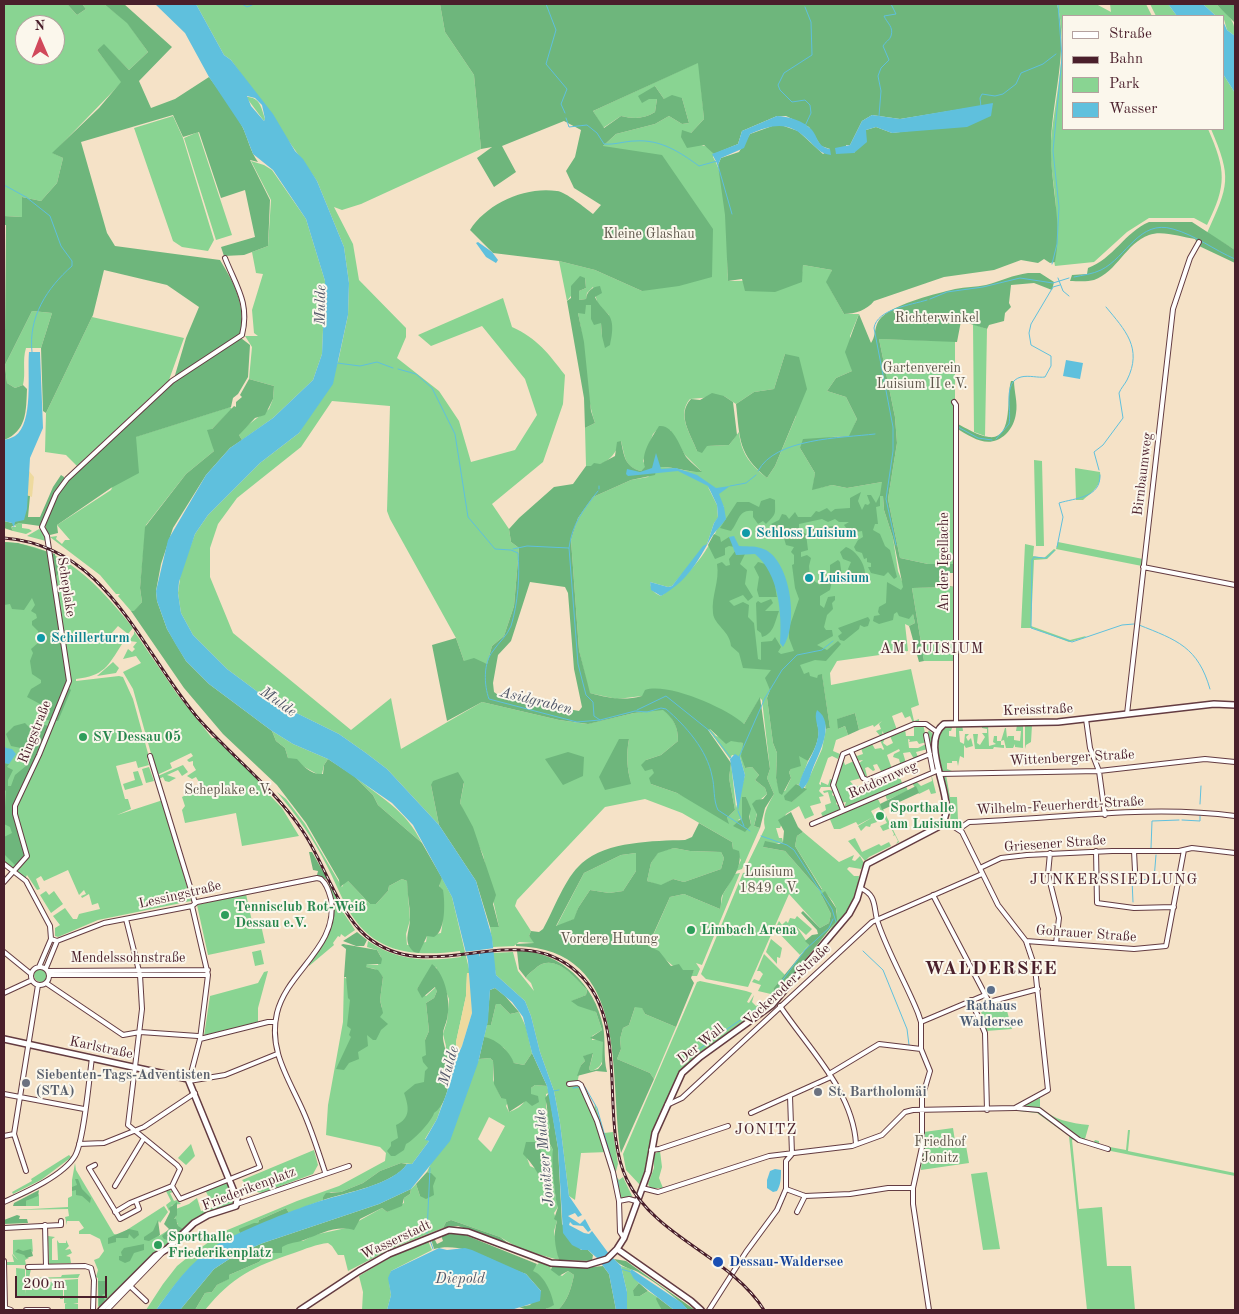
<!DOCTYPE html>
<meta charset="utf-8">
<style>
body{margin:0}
#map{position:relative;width:1239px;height:1314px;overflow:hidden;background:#f5e2c7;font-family:"Old Standard TT",serif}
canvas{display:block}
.frame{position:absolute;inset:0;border:5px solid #4a1f2b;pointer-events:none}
.legend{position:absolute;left:1062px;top:15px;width:162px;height:115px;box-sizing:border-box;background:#fbf7ec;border:1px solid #b4a19f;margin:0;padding:6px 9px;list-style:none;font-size:15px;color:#4a1f2b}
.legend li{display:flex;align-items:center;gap:10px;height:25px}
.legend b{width:25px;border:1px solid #b4a19f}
.north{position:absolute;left:15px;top:15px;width:50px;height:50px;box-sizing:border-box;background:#fbf7ec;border:1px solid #b4a19f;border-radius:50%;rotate:359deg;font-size:14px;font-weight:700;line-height:20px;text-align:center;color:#4a1f2b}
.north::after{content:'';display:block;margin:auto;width:18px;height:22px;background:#d1495b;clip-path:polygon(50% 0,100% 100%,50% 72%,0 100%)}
.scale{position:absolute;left:15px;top:1276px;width:92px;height:22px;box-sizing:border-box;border:2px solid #4a1f2b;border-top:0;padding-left:6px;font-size:15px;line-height:18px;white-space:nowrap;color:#4a1f2b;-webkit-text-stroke:4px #fbf7ec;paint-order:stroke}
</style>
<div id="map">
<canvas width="1239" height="1314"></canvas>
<div class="frame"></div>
<ul class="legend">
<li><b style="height:6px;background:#fff"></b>Straße</li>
<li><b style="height:6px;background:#4a1f2b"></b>Bahn</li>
<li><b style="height:14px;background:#89d492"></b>Park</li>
<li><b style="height:14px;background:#5fc0dd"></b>Wasser</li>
</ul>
<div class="north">N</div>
<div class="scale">200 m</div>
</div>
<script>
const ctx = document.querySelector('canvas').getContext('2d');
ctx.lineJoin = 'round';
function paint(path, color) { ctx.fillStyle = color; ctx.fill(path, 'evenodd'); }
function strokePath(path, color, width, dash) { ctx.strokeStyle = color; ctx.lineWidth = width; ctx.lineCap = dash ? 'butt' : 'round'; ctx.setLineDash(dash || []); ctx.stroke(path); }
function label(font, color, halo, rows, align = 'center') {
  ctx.font = font + ' "Old Standard TT",serif'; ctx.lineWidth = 4; ctx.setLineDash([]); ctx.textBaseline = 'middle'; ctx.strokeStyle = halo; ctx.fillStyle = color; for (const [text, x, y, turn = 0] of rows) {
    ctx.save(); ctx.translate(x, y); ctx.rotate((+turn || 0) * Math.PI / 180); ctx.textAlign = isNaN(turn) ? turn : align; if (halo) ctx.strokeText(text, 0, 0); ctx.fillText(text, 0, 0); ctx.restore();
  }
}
const green = new Path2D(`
 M4,4H67L77,15L86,9L82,4H104L127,22L148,52L129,70L104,45L97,50L122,82L53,153L63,158L57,183L41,201L22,197V217L4,216ZM25,25H55V55H25Z
 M196,4H440L445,32L474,75L481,149L361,204L342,210L334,207L353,244L359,280L406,328V337L397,358L439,391L459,421L471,462L515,450L537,415L525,379L482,326L431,346L418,335L503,298L512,327C538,339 548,353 565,375L563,404L543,462L492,504L509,529L511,542L519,548L514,606L504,636L492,646L487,664L464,661L456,638L390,519L387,511L390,406L332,401L301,447L237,498L218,524L210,548V577L233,633L351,730L391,698L401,749L482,702L559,720L587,724L634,713L663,709C674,718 678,727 678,741L661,755L646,760L655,773L651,784L677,793L727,818L735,810L729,778L731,763L736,808L745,775L740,757L732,755L730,759L708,729H710L716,736L743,743L742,756L745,768L752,767L759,775L755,780L765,788L767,794L760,800L754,826L760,828L742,869L736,871L741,860L733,849L732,842L682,813L645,799L605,807L517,900L515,906L531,931L529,936L535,943L519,942L514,946L493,947L490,927H499L483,855L460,803L464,783L431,785L439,825L387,769L366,753L339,734L266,698L227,669L193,635L181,613L178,593L181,571L195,534L208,515L260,463L299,433L338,362L348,315L349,283L344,247L317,181L231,60L224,55ZM619,739H629C626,755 627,768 631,784ZM746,797L751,825L738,820L742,818V807Z
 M1057,4H1096L1111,12L1110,4H1146L1152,16H1063V129H1208C1226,170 1227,185 1207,225L1194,218H1149L1127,232L1094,262L1055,266C1053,257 1056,226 1056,214C1056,189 1049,166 1051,141C1055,97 1069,48 1057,4Z
 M1150,4H1168L1177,16H1156Z
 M1203,4H1216C1228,16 1235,18 1235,36L1227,30L1223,16H1216Z
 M699,62L704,119L691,133L697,144L709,147L714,154L713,157C729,181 727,251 728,281L801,280L803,265L832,270L827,283L844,314H859L850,336L852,371L836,378L827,391L846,397L857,419L850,436L832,437L800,448L815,473L813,489L832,485L847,488L882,482L884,510L893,538L898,571L911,604L915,623L909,626L905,624L908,651L837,661L830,673L831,685L911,669L919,705L911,708L914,721L919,719V722L913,723L910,716L905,718L902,712L892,716L897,730L891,732L890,731V733L885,735L882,731L883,736L881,737L876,731L881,729L879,724L882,721L874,727L873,725L859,730L855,713L838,719V729L845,726L848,735L836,740L833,751L840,754L838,759L832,756L828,758L819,784L821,785V782L828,785L830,779L833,780L832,787H821L819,791L824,796L819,797L821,803L810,806L814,815L805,819L799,806L786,814L780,828H776L779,838H782L783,842L763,847L785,851L820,891L822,889L795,846L797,836L803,832L839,862L854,855L852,860L855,861L860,856L864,863L861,869L849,867L847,869L854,876H859C857,916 817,948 792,977C802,961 842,927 836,908C834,902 829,897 825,892L822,896L831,914L829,923L820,928L789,894L748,987L706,979L701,974L743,873L748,872L745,869L765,828C762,816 767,806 774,794L767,778L770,769L762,700L760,698L744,724L642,696L617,699L589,693L579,650L571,540L578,518L593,497L631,480L648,477L657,467C673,466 686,473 701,471L685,455L670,430L656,431L653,434L643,461L646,467L641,471C624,467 625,456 621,441C614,457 605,467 586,466L585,428L595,423C584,390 586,348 578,313L586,305H591L601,323L602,336L609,315L598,305L593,287L587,293L586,299L579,300V291L586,288L585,278L567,301L559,261L595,270L642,291L603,146L616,134L655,124L669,116L682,124L689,123L682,98L664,99L655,86L649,99H657L655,112C644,119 634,119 621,116L603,128L593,111ZM785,354L796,416L775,466L767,478C751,465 741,454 739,432L729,445L706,446L697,451C691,434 676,415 690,399L724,396L736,404L754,392L774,389ZM708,487L724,507C716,544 692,574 661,596C653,593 651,589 650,582L668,587L672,586L707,544L714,523L718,518L717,505ZM822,675L830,728L826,729L822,749L805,787L806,789L792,802L796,784L799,785L808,761L801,755L799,756L789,772L791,778L785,791L779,789L776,778L777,753L773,743L767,698L770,690L817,678Z
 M1223,74L1235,93V250L1207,233C1229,185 1232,178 1211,129H1223Z
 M246,97C260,97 261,107 265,119L264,121Z
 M173,116L183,138L214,240L208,251L182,247L173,241L134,128Z
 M198,132L232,235L216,240L184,138Z
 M251,161L264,165L272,170L306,219L325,281L322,354L313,380L273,418L242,440L239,435L240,431L269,409L273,399L274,386L249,379L252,347L245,336H258L254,333L252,310L263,274L256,273L252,252L268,246L271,200Z
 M32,311L52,313L41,348H26C22,361 26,373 23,385L15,388L7,383L5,365Z
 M92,317L184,338L169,380L77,466L66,455L45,452L46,413Z
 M973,324L987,329L985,436L974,432Z
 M879,339L955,341V564H928L900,558L888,499L897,443L895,417Z
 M230,407L232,409L212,429L214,451L186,474L146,525L140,588L142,602L134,612L131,611L118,596L120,594H116L100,575L50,537L57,536L56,539L62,544L65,540H70L57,525L111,490L135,437Z
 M1034,460L1042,461L1044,546H1036Z
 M1075,468L1100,472C1102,486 1092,492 1083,500H1076Z
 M19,523L29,524H22V528L29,529L32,531L26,534L13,531L11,527H16L15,525Z
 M39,529L46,534V541L27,536Z
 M4,542C63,545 98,584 133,628L128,634L118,626L111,634L122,644C108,666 104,676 76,679V681L119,676L123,677L133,699L149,757L147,758L149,765L138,768L136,761L116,766L125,799H128L131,809L117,815L163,800L191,901L98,920L58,937L55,936V928L60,925L53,916L65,908L73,919H77L79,914L100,909L98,903L92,905L89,894L82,898L81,896L86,894L84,890L79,895L68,870L44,881L41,876L36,879L40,889L37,890L27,875L25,879L4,862Z
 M1058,542L1143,559L1142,566L1056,549Z
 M1025,544L1034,546L1033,556L1044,558L1054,549L1056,550L1047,559L1034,560L1031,626L1070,640L1086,636L1084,638L1069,642L1032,628H1021Z
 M955,587L954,661H924L912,588Z
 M134,631L177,694L212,738H215L261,781L259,784L282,808L299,836L242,846L236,813L185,823L182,810L185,806L182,797L202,787L196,777L192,779L187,776L196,770L193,765V761L189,762L187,760L193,756L191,753L170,763L172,768L157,775L133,689L123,672L141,663L136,656L123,659L128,649L132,652L135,649L133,647L137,642L129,641L134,634Z
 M113,662L119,668L116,673L97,676Z
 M923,724L927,742L919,744L917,741L909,742L910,740L908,739L909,748H918L926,744L928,749L916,752L918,757L914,759L910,752L903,753L906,763L894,768L893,766L900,763L899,759L893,757L894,754L900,751L899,749L887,755L892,769L882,773L877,764L873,765L875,770L873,771L868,767L865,768L867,776L864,777L858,764L863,760L857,761L853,752L857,756L863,754L861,748L872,744L875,749L881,748L883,750L884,749L880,740L885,738L883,743L887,746L893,743L890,736L905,729L906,736H914V725Z
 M956,724H962L963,731H959L960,742L964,744L965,734H969L966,737L968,741L971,738L973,746L966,748L964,745V758L960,756L958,766L957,761H952V763H947V769L952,771L943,772C934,762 937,737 944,727L953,725L951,731H949V736L956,737Z
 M982,725H988L989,746L996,744L993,742L994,736H997V741H1001L1005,728H1006L1007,738L1008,736H1014V740L1020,741L1021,731H1016L1017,725H1023V748L1015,747V744L1013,748H1006L1004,740L1001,741V745H1004V748L994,747L993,749H975L973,734H978L977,743L980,745L985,737L982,733H987V729L982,728Z
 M1025,725H1032L1031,742L1026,745L1025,749Z
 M929,730L933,734L934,769L927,734Z
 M272,731L293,744L328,759L324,765L322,774H317L288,758L285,748L276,741Z
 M842,757L845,765L854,761L861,778L850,781L855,787L861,785L863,788L867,786V782L869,787L873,785L872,780L874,784L877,782L875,778L878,777L880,781L884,779V774L887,779L892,776L890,772L894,775L897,773V769L902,783L844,808L846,802L841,803L834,786Z
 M183,765L188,772L182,776L178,770L167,775L176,778L169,782L165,781L163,777L159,779L158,776Z
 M149,767L154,781L146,783L142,769Z
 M138,771L143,785L125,790L123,784L135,780L133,772Z
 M931,773L936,793L931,794L929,789L919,794L912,783L915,780L921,786L932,781Z
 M946,775L950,797H957L958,820H961L957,826L950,822L951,810L943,778Z
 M354,776C381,798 405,809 422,843L378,805L373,795Z
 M906,786L908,791L887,800L885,794Z
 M829,790L834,791L832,794L833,796L836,795L838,802L836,803L837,805L840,804L841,809L823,817L821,813L826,810L825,805L831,803L828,792L824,793L823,791Z
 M277,792L286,799L305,824L342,887L345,881H348L370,904H376L388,891L389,886L402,879L407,881L410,920L406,934L407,945L426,942L427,936L441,933C445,915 441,901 439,883L442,878L452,897L470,973H467L466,996L456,1042L457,1053L460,1051L437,1119L425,1139L429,1141L412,1164L401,1163L380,1171L363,1183L341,1192H331L323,1197V1200L289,1213L286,1208L259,1220L258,1223L239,1231L240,1234C202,1249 179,1278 156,1310H146L163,1284L177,1266L193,1253L225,1231L297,1201L339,1186L385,1161L386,1153L380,1147L326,1135L328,1105L343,1022L344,977L382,1008L380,1000L383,977L375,969L365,967L367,964L378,965L381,957L377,950L390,954L367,947L368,941C398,961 427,962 461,957L460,951C414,957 373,954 348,909C340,895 334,879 326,864C313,838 296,815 277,792ZM436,967L449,999L447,1021L443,1034L446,1046L445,1055L425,1040L429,1031L426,1003L434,998L437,991L436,987L426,996L417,989L428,973Z
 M877,797L899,842L896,844L898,841L895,835L893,836L894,834L891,828L883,831L880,826L887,823L879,807L871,811L877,822L871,824L870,827L866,826L861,831L858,826L873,817L858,825L856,822L840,829H834L829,817Z
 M855,838L862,852L879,844L881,846L889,842L891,846L869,857L865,861L848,841Z
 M674,848L690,851L721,852L724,858L721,869L684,882L673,879L661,886L647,881L651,863L658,852Z
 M636,853V871L623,891L609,893L590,890L578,908L575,919L556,927L584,873L621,855Z
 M740,873L702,965L696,963L700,969L697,976H691L694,970C672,975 665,953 648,947L670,897L684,894L720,909L723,894L735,874Z
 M328,880L343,912L355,930L345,937L341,934L340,937L338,936L333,943L334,945L309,966V963C333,934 337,917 328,880Z
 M46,891L49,895L54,891L63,904L51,913L40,895Z
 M246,894L253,926L261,925L265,943L208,955L197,905Z
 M797,916L812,929L806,935L797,927L809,945L800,955L775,929L779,921L782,925L786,921L788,923L790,918L795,919Z
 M771,939L782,948L780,958L777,957V964L766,952Z
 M261,950L264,964L255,966L252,952Z
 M513,952L518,971L534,991L531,983L526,978C528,973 533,971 537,967C555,953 576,977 587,990L586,995L572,1001L596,1012L602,1030L592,1036V1040L599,1039L603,1042C603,1054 606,1067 591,1071L589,1069L593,1054L584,1056L585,1061L581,1065L577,1084L581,1087L594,1110L595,1104L604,1133L613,1132L618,1164L615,1175L619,1180L623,1177L633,1198H620L608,1152L581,1153L575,1200L569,1196L560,1123L554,1091L540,1052L531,1016L525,1001L496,975L492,953Z
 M764,954L785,975L773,989L777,993L775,995L758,991L761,985L752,982L754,979L759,981L763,974L760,971H757Z
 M34 975a7 7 0 1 1 14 0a7 7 0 1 1-14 0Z
 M268,971L258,1008V1023L204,1036L210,996L258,983L264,972Z
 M700,981L746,991L752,993L747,1002L749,1003L754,995L752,1002L756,1006L769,999L770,1002L694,1057L678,1074L652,1132L644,1175L647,1171L640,1185L626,1170L623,1154L697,982Z
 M1004,1000L1012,1029L986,1031L980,1016L982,1015L980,1007Z
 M496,1004H500L510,1014L519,1012L526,1027L532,1053L524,1065L514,1063L504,1048L484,1037L487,1025H491Z
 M635,1007H642L645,1014L676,1027L654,1079L650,1073L617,1059L621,1049L620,1039L623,1028L629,1025Z
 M490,1058L493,1061V1080L501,1098H506L508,1102L506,1106L509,1112C524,1107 527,1099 531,1088L535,1085L547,1086L549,1093L546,1094V1106L550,1127L548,1130V1141L553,1150L555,1194L558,1207L554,1213L557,1221L554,1231L559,1260L522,1250L500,1237L451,1220L446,1222L443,1228L395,1247L348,1271L344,1255H338L332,1246L328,1243C317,1244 305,1249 294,1253C253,1267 233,1276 205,1310H195L205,1293L212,1292L217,1285L228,1279L229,1275L259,1262L266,1253L291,1241H303L314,1235L346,1228L382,1208L387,1212L404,1203V1198L410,1194L411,1189L416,1184L420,1196L431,1173L427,1172L479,1059ZM489,1117L505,1126L491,1152L478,1139ZM527,1158L549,1163L547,1174L530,1166Z
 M1040,1098V1107C1054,1120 1070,1123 1089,1125L1085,1139L1093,1143L1095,1140L1099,1141V1145L1126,1150L1128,1130H1130L1128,1151L1235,1173V1176L1096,1148L1075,1139L1072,1140L1079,1209L1102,1207L1107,1266H1131L1135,1310H1087L1069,1136L1037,1113L1019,1111L1022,1106Z
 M953,1128L955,1141L965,1140L969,1163L921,1170L924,1132Z
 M191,1144L195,1156L186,1165L178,1158Z
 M314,1150L318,1165L313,1174L262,1193L252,1191L242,1180Z
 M660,1151L662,1167L659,1178L663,1188H650L648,1184L654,1168V1154Z
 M69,1155L71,1157L69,1159L41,1180L13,1194L12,1192L32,1181L31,1179Z
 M75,1163L76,1170L114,1234L119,1235L164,1206L168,1212L160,1223L159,1221L156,1226L159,1236L178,1224L174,1218L176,1217V1209L189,1204L197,1198L201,1211L214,1207L205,1190L227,1181L235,1200L234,1204L206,1213L191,1222L98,1307V1278L96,1277L98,1270L94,1260L99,1258L104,1251L100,1239L90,1234H79V1231L84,1228L79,1221H67V1225L65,1217L69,1216L68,1209L13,1210L68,1207V1198L72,1196V1180Z
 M987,1172L1000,1249L983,1250L971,1174Z
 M170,1190L173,1192L170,1193L174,1201L177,1200L181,1204L172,1205L169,1211L166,1205L171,1201L166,1191Z
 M39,1194V1206H26V1201Z
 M461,1232L552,1266L550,1268L562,1276L568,1271L574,1275C571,1289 568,1300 558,1310H544L553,1305C550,1293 544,1275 533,1272L532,1269L539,1263Z
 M48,1236L55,1237L52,1239V1260H58L57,1240L59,1243H66V1240L69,1246L65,1250L70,1249L72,1253L66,1256L70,1257L71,1263L49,1264Z
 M32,1239L33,1253L32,1251L24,1255L29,1258L25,1260L26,1265H7L6,1262H14L12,1254L18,1260L13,1254V1240Z
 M428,1241L432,1250L391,1271L389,1282L391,1295L387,1310H362L363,1292L359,1276L399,1252Z
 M621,1266L631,1269L630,1272L639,1283L633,1290L640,1296L648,1291L657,1297L661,1309L665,1310H627V1292Z
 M16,1268L25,1269V1294L26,1281H33V1283L63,1281V1299H60V1296L17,1297Z
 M26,1269H31L29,1278L61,1277L62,1275L80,1274L78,1278L26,1279Z
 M78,1279V1303L73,1304H78V1310H65V1304H67L64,1303V1280Z`);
const forest = new Path2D(`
 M67,4H82L86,9L77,15Z
 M104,4H124L172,47L139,81L151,108L175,99L209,77C221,93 233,109 242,126C248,138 250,151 258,162L250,160L270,200L268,246L244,255L224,256L221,247L255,237L245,190L221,198L199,132L183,137L173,115L81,142L107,233L115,246L220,260C237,288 245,305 241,338L250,345L248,377L238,394L233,398L231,407L136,437L139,473L111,488L57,525L58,533L50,535L46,531L45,522L54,501L67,479L173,382L186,338L199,307L167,285L104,270L93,315L46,413L43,411L41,348L52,313L32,311L5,365L7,383L15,388L23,385L27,389C26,411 27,431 4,440L6,225H4V216L22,217V197L41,201L57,183L63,158L52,153L99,108L121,82L97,50L104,44L129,70L148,52L127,23Z
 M440,4H1057C1069,50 1052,98 1051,144C1050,184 1063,223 1055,262L1050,263L1044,259L1038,263L1021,260L994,270L944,277L874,301C867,310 855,314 844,314L826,282L832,270L803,265L802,282L775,292L745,291L742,279L728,281L725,215L718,165L721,158L739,152L750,134L778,124L798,131L823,154L830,149L821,146L809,127L786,116H777L742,131L738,144L714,154L704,145L687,148L681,137L682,130L691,133L704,119L698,63L593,111L604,128L621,116C634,119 644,119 655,112L657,99H649L642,103L638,96L655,86L664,99L672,95L682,98L689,123L682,124L669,116L655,124L616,134L603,146L662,155L713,229L712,277L679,286L642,291L595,270L559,261L493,253L470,230C486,204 525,186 557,191C566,192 585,208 593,214L601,205L574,188L566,171L575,157L581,130L564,121L502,146L516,172L494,187L477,158L492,147L481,149L474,75L445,32ZM993,104L925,129L892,133L876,127L866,130L854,153H847L846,145H850L862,121L872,115L900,119Z
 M1216,4H1235V23Z
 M1149,222H1192L1235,250V263L1199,246L1195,239C1181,237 1162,230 1149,235C1126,243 1117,272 1094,280C1087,282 1077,281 1070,281L1072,275L1087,274L1088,268C1113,259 1125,232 1149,222Z
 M1028,273H1040L1054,282L1052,290L1034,283L1011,285L1009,303L1011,307L1005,313L1004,321L989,325L987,329L961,321L957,342L879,339L895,417L897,443L888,499L900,558L928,564H955V573H943V585L955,587L912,588L924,661L919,662L910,629L909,626L915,623L913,614L909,619L899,616L897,612L894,614L893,620L879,624L873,621L874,616L880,615L878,612L879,607L886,603L887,582L901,590L903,587L893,538L884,510L883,496H880V506L876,507L878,524H875L873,530L880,534L885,546L890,550L897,577L894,579L888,572L884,576L871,573L868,567H871V563L867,562V558L864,559L862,553L856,551L854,547L858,540L863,537L862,531L850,533L844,525L849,522H839L835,519L828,522L822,519L799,524V530L806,534L808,550L801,552V557L807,555L811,558L809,566L810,578L820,585L823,579L830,575V565L838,560L840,562L842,577L832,581L830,590L820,596V605L824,608L828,597L835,596V600L832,603L833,609L827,615L824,627L826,630H832L833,636L817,645L827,650L838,641L841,644L826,661L815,660L800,665L804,674L809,672L810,676L817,678L818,675L822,674L830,728L826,729L825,724H817C822,736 814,751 808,761L799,756L801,766L791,769L789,772L791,778L782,795L779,793L776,778L777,753L773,743L767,698L770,690L765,678L771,670L743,668L739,653L731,646C730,631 714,625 713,613C711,596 720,581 717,564L722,562L726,566L730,565L729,559L736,550L738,555L745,554L740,564L747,570L745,584L753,597L748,601L743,595L729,601L734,606L743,602L749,605L748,617L754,623L758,659L761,660V642L772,641L775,637L781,647L778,652L781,654L794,651L789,638V628L799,599L795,588L792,565L794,564V555L791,552L794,547L786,545L783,535L774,533L775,527L771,524L779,520L782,514L786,515L789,519L795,512L798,517H811L816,511L819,512L827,508L831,512L835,509L850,508V498L861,492L858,501L862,510L865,504L868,505L870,503L867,495H871L876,503L880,495L882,482L847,488L832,485L812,490L815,473L800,448L803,439L849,436L857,419L846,397L827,391L836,378L852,371L845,352L859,314L871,343C877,335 873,324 883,316C898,303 935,294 955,289C966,287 976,287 986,285C1001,281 1013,275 1028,273Z
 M580,276L585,278L586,288L579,291V300L586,299C587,291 592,287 600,286L602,293L595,297C598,304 602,307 607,313C615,321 612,335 610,345L605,348L602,336L601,323L594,325L591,319V305H586L585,314L578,313L584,342L591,411L595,423L585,428L584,398L567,301L571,298V286Z
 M785,354L799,357L807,389L775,466L767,478C738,454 740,439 736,404L754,392L774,389Z
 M249,379L274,386L273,399L265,415L255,418L239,435L242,440L230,448L206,475L173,528L161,564L156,591L157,601L167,629L186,661L209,684L272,731L276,741L285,748L288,758L297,759C303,766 311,775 323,774L324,765L328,759L354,776L373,795L378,805L422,843L442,878L439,886L443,890C445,902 446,931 434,937L427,936L419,953L414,952C402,941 410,932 410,918C410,906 407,893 407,881L402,879L389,886L388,891L376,904H370L348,881L340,887L339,880L306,823L277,785L223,734L184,688L131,611H134L142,602L140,588L145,527L186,474L214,451L207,430L212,429L234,406L236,407V402L242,397L240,395Z
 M1011,381H1014C1014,391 1018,403 1016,413C1015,421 1012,428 1006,434C989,450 973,438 956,428V423C966,428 978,436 989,437C1014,440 1006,396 1011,381Z
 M712,393L724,396L733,402L737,435L729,445L707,446L702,453L697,451C691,434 676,415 691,399L700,400Z
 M659,426C674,424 680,448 687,458C691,463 697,467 702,472C686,472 673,466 657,467L655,475L631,480L593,497L578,518L571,540L579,650L590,693C609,698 623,701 642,696L645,690C667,682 727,708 744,724L760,697L770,769L767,778L774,794L765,808L760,828L754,826L757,814L752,804L756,800L763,799L767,794L765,788L755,780L759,775L752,767L745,768L741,756L743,743L731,741L726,744L710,729L708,730L731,763L729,778L735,810L727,818L729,824L677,793L651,784L649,778L654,773L652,769L645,771L641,765L646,760L661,755L678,741C678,727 674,719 663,710L634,713L588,724L559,720L482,702L447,721L432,645L456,638L464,661L474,658L487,664L492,646L504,636L514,606L519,548L511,542L509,529L519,518L554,487L573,484L586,466H591L594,463L600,464L615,456L617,442L621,441C624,456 625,467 641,471L645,467C640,454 652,437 659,426ZM530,582L565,587L568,593L574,669L582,707L579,711L501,697L494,692L493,683L498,655L511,641Z
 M61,475L64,477V480L40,526L19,523L11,527L13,531L4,528V521L12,523L27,495L30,496L28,517H40L53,487Z
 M770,498L775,500C775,515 777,513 766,524L763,521L758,524L753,517V511C738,509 739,522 731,531L720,528L737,502H749L759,507L761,501Z
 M834,526L837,527L836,534L838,538L836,540L828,533L812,534L808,529Z
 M714,534L720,537L721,542L729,537L735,547L729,546L725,548V555L715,559L708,545Z
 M4,542L18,543L55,554L58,574L53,581L67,679L65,685L71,690L58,721L47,720L44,717L43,711L47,708L45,704H40L27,697L31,689L41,683V680L32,674L30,661L33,653L31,649L45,637L38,634V631L32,625V621L37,618L36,614L31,611L35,605L32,598L24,610L12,609L10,604L4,605Z
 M846,547C859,552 867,568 865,579L861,578L856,583L849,581L852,575L848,569L851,562L843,559L840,552Z
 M758,562C761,563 764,563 766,565C775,570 775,588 777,597H759L757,590L759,577L754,567Z
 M771,599L773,603L765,611H779C775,621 774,634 762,637L761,633L757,630L756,603L758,601L761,603Z
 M868,617L870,620L868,626L864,627L860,625L859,629L844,641L840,640L838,636L842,633L838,628Z
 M855,713L859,730L848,735L845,726L838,729L837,719Z
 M25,723L30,728L42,724L48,726L36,759L14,806L26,856L16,866L4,854V837L12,833L10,827L4,824L6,791L4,789V763L9,764L7,767L13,770L8,780V786H11L15,775L26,766L21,748L11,746L6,734L14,726Z
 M619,739H629C626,755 627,768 631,784L605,790L599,777Z
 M568,752L584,757L583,776L563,785L545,759Z
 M458,772L464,782L460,803L473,827L496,895L493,904L499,927H490L476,881L439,825L431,785L433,781Z
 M796,784L807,789L792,802L785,800L784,796Z
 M916,786L919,793L882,810L880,804Z
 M742,797H746L751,809L749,816L751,825L745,832L733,826L742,818Z
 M791,812L798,827L803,832L797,836L795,846L822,890L820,891L785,851L763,847L765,841L779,844L783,842L784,831L778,820Z
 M699,823L732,842L733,849L739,851C743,867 731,881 723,894C720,898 722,904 720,909L684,894L670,897L648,946L659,951L671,966L679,964L683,970H694L691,978L694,983L676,1027L645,1014L642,1008L635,1007L629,1025L623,1028L620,1039L621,1049L617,1059L650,1073L654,1079L621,1153C608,1076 632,949 516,946V944L534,943L529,936L531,931L539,932L543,929C555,908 564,879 582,863C607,841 654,841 685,840L692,837ZM674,848L690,851L721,852L724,858L721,869L684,882L673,879L661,885L647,881L651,863L658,853ZM636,853V871L623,891L609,893L590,890L578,908L574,919L556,926L584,873L621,855Z
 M309,852H312L328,880L317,875L318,871L313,870Z
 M825,891L836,908L837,920L778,994L773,989L809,945L805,941L812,935L818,934L817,930L801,913L803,911L820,928L829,923L831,914L821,894Z
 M357,932L367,940L364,946H356L343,941Z
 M343,944L377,950L382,959L381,964H367L366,967L378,970L383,977L380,1000L383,1013L380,1017L388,1024L381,1030L376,1040H373L367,1035L368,1046L358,1052L359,1059L349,1063L344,1070L336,1069L351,1037L349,1035L351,1029L347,1026L350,1000L348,998L346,977H344L346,949L341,945Z
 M517,951C560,950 595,985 603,1026C606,1041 603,1057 607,1072L596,1071L577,1076L581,1065L585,1061L583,1056L593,1053L589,1069L591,1071L598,1069L602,1064L603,1042L590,1038L602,1030L596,1012L578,1006L571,1001L586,995L587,990C575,977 555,953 537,967C533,971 528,973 526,978L519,969Z
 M432,964C446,975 451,1003 447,1019C446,1024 443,1029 443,1034C442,1042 448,1056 449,1063L445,1067L447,1071L445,1078L449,1083C447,1094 443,1107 434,1113C432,1121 413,1141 406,1144L404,1150L395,1156H391L387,1151L391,1146V1142L398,1138L396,1125C411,1118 409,1107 404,1093L415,1084L424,1082L425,1071L428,1068L423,1062L422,1057L426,1055L425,1040L429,1031L426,1003L434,998L437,991L435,987L422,998L417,989Z
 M495,988L505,996L519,1012L510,1014L500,1004H496L491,1025H487L490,990Z
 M484,1037C497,1039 510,1052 514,1063L524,1065L532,1053L547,1086L535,1085L531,1088V1094L538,1096L539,1102L532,1106L526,1101L509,1112L506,1099L501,1098L494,1084L493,1061L490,1058L479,1059Z
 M549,1093L558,1148L562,1224L581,1250H588L593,1255L592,1261L559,1260C555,1246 553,1235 557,1221L554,1219L558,1207C555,1203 551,1155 553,1150L546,1136L550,1127C547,1116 548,1108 545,1098Z
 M526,1142H535L549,1163L547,1174L539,1176C536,1169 529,1160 523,1154Z
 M401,1163L407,1164C393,1185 347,1192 323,1200V1197L326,1193L341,1192L363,1183L380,1171Z
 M427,1172L431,1173L436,1178L433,1186L434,1195L426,1199L420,1196L416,1184Z
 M75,1179H78L82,1189L91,1198L90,1203L82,1196L76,1195V1190L72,1191V1187L77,1185Z
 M411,1189L410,1194L404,1198L402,1206L387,1212L382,1208L360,1219L354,1230C336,1225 320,1234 304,1240C296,1243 290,1242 282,1247V1253H267L259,1262L229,1275V1279L217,1285L212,1292L205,1293L195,1310H180L214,1269L237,1254L263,1243L379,1204Z
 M39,1190L38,1196L26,1201V1206H13L14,1203Z
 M177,1202V1215L174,1219H176L178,1226L183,1229L171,1241L164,1239L162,1236L169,1229L164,1224L170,1212L169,1208Z
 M286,1208L289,1213L240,1234L239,1231V1229L254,1223H258L259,1220Z
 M17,1215L20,1216L19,1219H27L28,1223L4,1224V1220Z
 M158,1220L160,1235L149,1241L144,1240V1237L153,1231Z
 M451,1220L500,1237L512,1246L458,1226L443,1228L446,1222Z
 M129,1229L138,1231L139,1235L134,1239L129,1234L128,1238H116V1242L108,1244V1238Z
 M447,1233L465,1235L537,1264L533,1271C544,1275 552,1293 554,1305C543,1312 531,1312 519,1307L530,1305L541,1291L526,1274C495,1264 466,1241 434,1249L431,1239L434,1238L437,1244L443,1241L441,1235Z
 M144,1244V1250L134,1253L130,1261L125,1263L119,1260V1256H122L121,1252L124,1248Z
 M18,1249L23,1251L31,1249L33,1256L26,1258L24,1255L15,1252Z
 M614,1259L626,1261L695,1310H688C675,1296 655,1282 638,1272C629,1268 621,1267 614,1259Z
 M552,1266L581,1268L603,1266L609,1274L616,1310H558C568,1300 571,1289 574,1275L568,1271L559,1276L551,1270Z
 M98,1281H105L106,1293L102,1295L105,1300L99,1308Z
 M639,1283L648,1291L640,1296H634L633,1290Z
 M657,1297L674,1310L661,1309L656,1299Z`);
const sand = new Path2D(`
 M29,471L34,477L32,497L27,495Z
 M467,973H470L472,1013L462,1046L457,1053L456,1042L466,996Z`);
const water = new Path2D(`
 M155,4H196L224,55L231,60L273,114L295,151L303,159L317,181L344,247L349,283L348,315L333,384L299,433L260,463L208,515L195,534L179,582L178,593L181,613L193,635L227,669L266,698L339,734L366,753L387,769L439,825L476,881L492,937L496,975L525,1001L531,1016L540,1052L554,1091L560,1123L569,1196L582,1215L578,1217L575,1213L568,1216L580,1224L585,1219L591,1230L588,1232L583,1226L573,1225L570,1222L569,1225L584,1233L589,1234L592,1231L609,1254L621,1266L627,1292V1310H616L609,1274L597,1258L588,1250H582L572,1245L563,1233L558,1148L547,1086L532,1053L523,1017L512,1002L495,988L490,990L488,1021L478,1063L450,1141L411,1189L379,1204L263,1243L237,1254L214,1269L180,1310H156C173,1286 190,1262 215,1246C241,1230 288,1212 317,1202C341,1194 393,1185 407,1164H412L429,1141L425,1140L437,1119L447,1092L453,1066L462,1046L472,1013L468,961L452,897L413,825L392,803L328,759L293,744L272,731L209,684L186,661L176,645L167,629L157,601L156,591L168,540L206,475L230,448L273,418L313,380L322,354L325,281L306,219L273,170L253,154L243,128L209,77L185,33ZM247,96L255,98L262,105L265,119L264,121L251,106Z
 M1168,4H1203L1216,16H1177Z
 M1223,21L1227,30L1235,36V93L1223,74Z
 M993,103L991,116L967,127L892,133L876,127L866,130L867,142L854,153L836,154L835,148L850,145L862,121L872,115L900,119Z
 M777,116C788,116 803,121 811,129C818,136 817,147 830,149L831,155C820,154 816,147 808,140C789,121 773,124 750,134L744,148L721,158L718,165L712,154L738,144L742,131Z
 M478,242L492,252L498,260L496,263L486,257L476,243Z
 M29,352H40L43,428L30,458L27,509L24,520L15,522L14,528L12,523L4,521V440C7,439 12,438 15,436C34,423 27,373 29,352Z
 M1066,360L1083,363L1080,379L1063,376Z
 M656,453L661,469L676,468L697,475L716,488L730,486L719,494L724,507L726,519C721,526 715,531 711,538C697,563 687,581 661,596L651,590L650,582L668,587L672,586L703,546L707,544L714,523L718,517L717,505L708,486L678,471L628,476L626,474L627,469L640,472L652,468Z
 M734,536L739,546C750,547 755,545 766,550C791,564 799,625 783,647L780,643C782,613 779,574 755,554L736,555L729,537Z
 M817,710C836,723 819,753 813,768C810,775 809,784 802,789L799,785C803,768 815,754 818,737C820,727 813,719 817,710Z
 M4,745L6,748L12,749L16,754L9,764L4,763Z
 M735,754L740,757L745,775L738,811L730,759Z
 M775,1169L781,1170C781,1178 781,1184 777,1191L773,1192L767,1188V1180L770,1171Z
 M439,1248L447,1250L465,1248L472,1250L526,1274L541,1291L540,1301L511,1310H387L391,1295L388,1278L391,1271Z
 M631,1269L682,1303L688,1310H674L634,1279L630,1272Z`);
const pier = new Path2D(`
 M495,948V951L480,953V957L479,953L464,955V952Z`);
const stream = new Path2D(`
 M242,4L247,7L252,5
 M546,4L556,30L546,64L567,89L561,104L565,113
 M981,107L980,98L982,94L995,96L1003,94L1016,84L1021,73L1043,64L1056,54
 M879,116L881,91L878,76L881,68L889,60L883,46C885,42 890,40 891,36C894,27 887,23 884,16L896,14L891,4
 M566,118L569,127L587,125L597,133L604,144C615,145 625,141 635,141C661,139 681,153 699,166L717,161
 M805,126L811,113L810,105L805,100L792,102L780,90L778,85L784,73L812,55L811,22L805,7
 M717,162L732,214
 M4,185L26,197L50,216L61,246L72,261V266C47,288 28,317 32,352
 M1052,264L1057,244L1059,207L1053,151L1062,58L1058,4
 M1074,277C1083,275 1093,274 1101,270C1127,257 1139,219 1173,229C1195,235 1214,250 1235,259
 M1058,278L1063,291L1069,296
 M930,299L947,292L983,287L1020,278L1053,283L1069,278
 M337,363L360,366L377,362L393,368
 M398,369L416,374L432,388L455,434L468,517L495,549L511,550L518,553C520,576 518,603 511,626C507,636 499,642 493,651C483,663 484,685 489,699L577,722L600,720L635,711L647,712L661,708L666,709C686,726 707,750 712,776C715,787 713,800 718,810L750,831
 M958,427L978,438L992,440
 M996,439L1009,424C1012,410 1002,382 1021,377C1029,375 1038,378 1045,377L1051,366V356L1031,345L1029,333L1031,324L1053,287L1060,285
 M1099,470L1094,452L1103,445L1123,418L1119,393C1121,388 1125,384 1127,380C1143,348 1125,330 1106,307
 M758,471C775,438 841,438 875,434
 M730,486L746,483L756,475
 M599,489V486
 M896,545L886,499L893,451V427L874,328C877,309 911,305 927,300
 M1057,547L1063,517L1059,503C1075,498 1101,498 1100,475
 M569,548C572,524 583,510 598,491
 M513,549L527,546L569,548L578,664L586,695L593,702L594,716L600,720
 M1054,551L1046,558L1034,557L1032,560L1031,628L1072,642L1122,625L1134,624
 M1139,625C1177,640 1198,647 1210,689
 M637,710L666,696L711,732L731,758
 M739,757L765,698L782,670L797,655L822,650L833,641
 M1200,804L1201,786
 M738,811L744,826
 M1182,820L1200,821V816
 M761,836L787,845L794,850L832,909L836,922
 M1151,848L1152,821L1179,820
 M1133,902L1132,880L1154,879L1156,855
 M863,951L883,970L907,1029L909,1045
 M781,982L805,950L829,928L833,919
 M681,1064C707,1041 736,1024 763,1004
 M585,1087L597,1108L619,1186
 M573,1088L579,1087
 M553,1091L559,1090
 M427,1233L430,1168
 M430,1240L433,1249
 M621,1269L631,1272`);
const minor = new Path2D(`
 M954,402L956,405V722
 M1143,567L1235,585
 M1127,714L1173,309L1190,258L1199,242
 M1086,719L1090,748L1099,771L1105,815
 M926,735L933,771
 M851,751L863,778L867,780L930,754
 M150,756L195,903
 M939,774L1099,771L1205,759L1235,762
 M843,810L833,785L843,754L914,724H926L937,732
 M812,824L939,770
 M959,829L969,822C1056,819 1149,804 1235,816
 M1096,851L1097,903L1134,908L1174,907
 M1134,851L1135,871
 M1050,853L1048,874L1059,918L1056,943
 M4,864L26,881L50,926L51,939L39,967
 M980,868L1001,858L1027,855L1112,851H1179L1192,848L1235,853
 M4,882L27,856L15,814V806L39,755L69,681L47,536L42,527L56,494L67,479L172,381L242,335C250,303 236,286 225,258
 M860,888C878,895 873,909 878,923C889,955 906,983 918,1013L921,1022V1049L930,1071L922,1098V1147L913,1188V1204L929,1310
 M933,895L989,1002L974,1008
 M192,906L197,902L317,878L321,879C327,884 329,892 331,899C339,947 287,971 277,1013C268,1050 289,1079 303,1111C312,1131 318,1151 325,1172
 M126,919L140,975L142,1009L128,1125L177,1165L180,1169L172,1186
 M51,939L57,941L104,923L192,906
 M1026,941L1134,949L1166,946L1184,850
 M4,952L31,974
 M31 976a9 9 0 1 1 18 0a9 9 0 1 1-18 0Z
 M46,968L57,941
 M48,971L208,970
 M49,975H208
 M46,983L123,1035L140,1032L198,1036
 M4,993L32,980
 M971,1000L985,1033L987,1110
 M989,1002L1038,989
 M780,1006C808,1048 853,1091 856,1144
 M921,1022L985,995
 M200,1039L268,1022H275
 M829,1074L879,1044L921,1049
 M189,1081L200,1039L208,975L192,906
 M189,1081L225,1075L277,1054
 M569,1084L578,1083L581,1085L597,1121L613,1172L619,1201L620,1232L624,1238
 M4,1094L84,1109
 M667,1105L682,1098L872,922L982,874
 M1017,1108L1039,1110L1079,1140L1108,1149
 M751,1113L831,1077
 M4,1136L14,1134
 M79,1144L104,1143L144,1127L195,1093
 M651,1150L659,1149L728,1126
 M95,1165L89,1168L120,1219L139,1209L136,1201
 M26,1171L14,1134L38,985
 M115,1186L144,1138
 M172,1186L180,1199L260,1167L249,1139
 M642,1188L658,1192L769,1156L852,1146L882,1135L905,1112L913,1110L1015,1108L1048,1090L1035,968L1026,941L998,905L962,832L945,821
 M786,1189L805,1196L850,1194L888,1188H913
 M619,1201L629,1199L636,1201
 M4,1202C24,1193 63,1176 75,1156C84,1141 89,1079 92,1058
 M237,1204L349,1166
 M115,1212L130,1203L172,1186
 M797,1212L805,1196
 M45,1225L46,1266
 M4,1228L61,1225V1221
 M4,1261L5,1308L11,1310
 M28,1267L85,1266L91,1268L94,1280L93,1310
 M130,1286L146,1301
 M26,1310H48
 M107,1310L164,1251
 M709,1310L746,1252L777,1210L786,1189V1161L792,1154L790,1096`);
const major = new Path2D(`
 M4,1039L188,1079L237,1199L236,1206L208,1215L194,1223L167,1249L155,1256L101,1310
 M617,1249L691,1301L701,1310
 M300,1310L359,1271L389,1254L449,1230L468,1232L551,1263L587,1265L607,1259L617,1249L624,1238L648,1172L655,1133L682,1073L700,1057L772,1005L849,914L857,899L867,864L938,827C965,809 915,746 944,724L1058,722L1214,704L1235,705`);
const rail = new Path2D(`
 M4,538C107,546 140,649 197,717C231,756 273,787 302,830C324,862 338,912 366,936C433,992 522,910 584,979C629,1030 599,1121 627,1180C656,1238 730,1256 764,1310`);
const markers = [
 [746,533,5,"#0f9aa8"],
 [809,578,5,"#0f9aa8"],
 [41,638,5,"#0f9aa8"],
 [83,737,5,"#2e9e5b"],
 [880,816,5,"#2e9e5b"],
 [225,915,5,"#2e9e5b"],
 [691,930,5,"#2e9e5b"],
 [991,990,5,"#5c6f8a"],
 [26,1083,5,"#6b7280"],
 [818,1092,5,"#6b7280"],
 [158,1245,5,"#2e9e5b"],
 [718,1262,6,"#1a4fb4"]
];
const parkNames = [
 ["Kleine Glashau",649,234],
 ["Richterwinkel",937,318],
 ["Gartenverein",922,368],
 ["Luisium II e.V.",922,384],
 ["Scheplake e.V.",228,790],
 ["Luisium",769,872],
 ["1849 e.V.",769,888],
 ["Vordere Hutung",609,939],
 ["Friedhof",940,1142],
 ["Jonitz",940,1158]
];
const streetNames = [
 ["Birnbaumweg",1143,474,-83],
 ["An der Igellache",944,562,-90],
 ["Scheplake",66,587,81],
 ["Kreisstraße",1038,710,-2],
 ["Ringstraße",35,732,-68],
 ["Wittenberger Straße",1072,758,-3],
 ["Rotdornweg",883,780,-24],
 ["Wilhelm-Feuerherdt-Straße",1060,806,-3],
 ["Griesener Straße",1055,844,-4],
 ["Lessingstraße",180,895,-13],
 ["Gohrauer Straße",1086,934,4],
 ["Mendelssohnstraße",128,958],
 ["Vockeroder Straße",787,985,-43],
 ["Der Wall",701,1044,-38],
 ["Karlstraße",101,1048,12],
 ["Friederikenplatz",249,1189,-21],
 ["Wasserstadt",396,1240,-25]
];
const cultureNames = [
 ["Schloss Luisium",756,533],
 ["Luisium",819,578],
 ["Schillerturm",51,638]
];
const leisureNames = [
 ["SV Dessau 05",93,737],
 ["Sporthalle",890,808],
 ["am Luisium",890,824],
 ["Tennisclub Rot-Weiß",235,907],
 ["Dessau e.V.",235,923],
 ["Limbach Arena",701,930],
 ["Sporthalle",168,1237],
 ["Friederikenplatz",168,1253]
];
const serviceNames = [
 ["Rathaus",991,1006],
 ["Waldersee",991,1022]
];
const worshipNames = [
 ["Siebenten-Tags-Adventisten",36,1075],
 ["(STA)",36,1091],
 ["St. Bartholomäi",828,1092]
];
const transitNames = [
 ["Dessau-Waldersee",729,1262]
];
const waterNames = [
 ["Mulde",321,305,-89],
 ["Asidgraben",536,701,14],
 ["Mulde",278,702,35],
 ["Mulde",449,1066,-74],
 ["Jonitzer Mulde",545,1158,-95],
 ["Diepold",460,1279]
];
const neighbourhoodNames = [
 ["AM LUISIUM",932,649],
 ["JUNKERSSIEDLUNG",1114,880],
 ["JONITZ",766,1130]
];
const districtNames = [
 ["WALDERSEE",991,969]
];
paint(green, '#89d492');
paint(forest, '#6eb67c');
paint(sand, '#eeda9e');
paint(water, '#5fc0dd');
paint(pier, '#f5e2c7');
strokePath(stream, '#5fc0dd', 1);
strokePath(minor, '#643c42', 6);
strokePath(major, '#643c42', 8);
strokePath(minor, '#fff', 4);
strokePath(major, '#fff', 5);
strokePath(rail, '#4a1f2b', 3);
strokePath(rail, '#fbf7ec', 1, [4]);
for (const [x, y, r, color] of markers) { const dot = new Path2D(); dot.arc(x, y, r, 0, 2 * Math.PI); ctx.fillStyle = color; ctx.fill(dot); strokePath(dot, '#fbf7ec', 2); }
label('14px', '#5d554a', '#fbf7ec', parkNames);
label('14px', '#4a1f2b', '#fbf7ec', streetNames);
label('bold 14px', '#0d838f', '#fbf7ec', cultureNames, 'left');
label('bold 14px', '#27864d', '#fbf7ec', leisureNames, 'left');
label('bold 14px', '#4e5e75', '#fbf7ec', serviceNames);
label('bold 14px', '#5b616d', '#fbf7ec', worshipNames, 'left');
label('bold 14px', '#164399', '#fbf7ec', transitNames, 'left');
label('italic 15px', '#515769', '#fbf7ec', waterNames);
ctx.letterSpacing = '1px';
label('15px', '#4a1f2b', '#fbf7ec', neighbourhoodNames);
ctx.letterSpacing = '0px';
ctx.letterSpacing = '1px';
label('bold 19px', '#4a1f2b', '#fbf7ec', districtNames);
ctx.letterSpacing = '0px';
</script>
